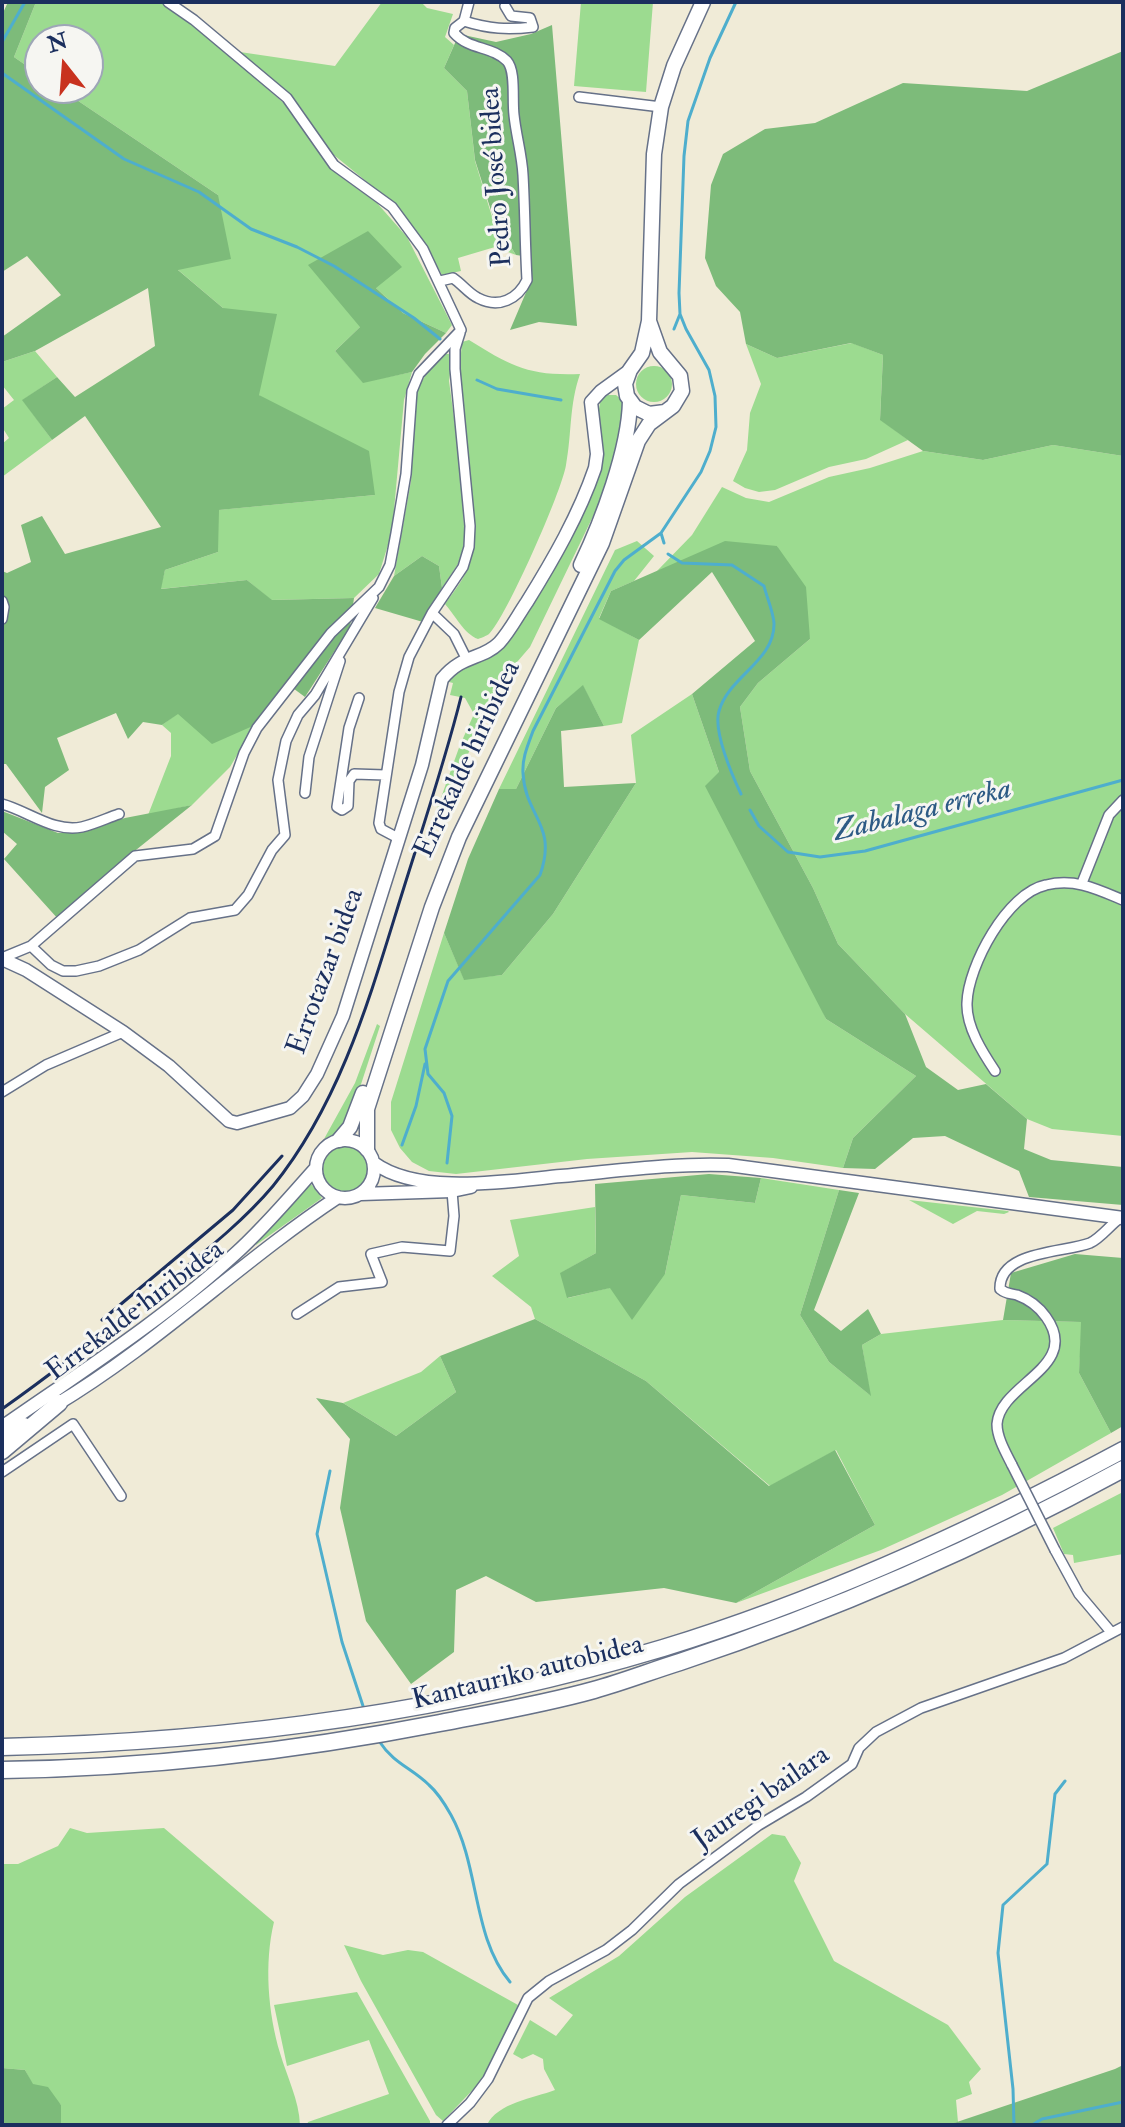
<!DOCTYPE html>
<meta charset="utf-8">
<style>
body{margin:0}
#map{position:relative;width:1125px;height:2127px;overflow:hidden;background:#f0ebd7;font-family:"IM FELL Double Pica",serif}
canvas{display:block}
.frame{position:absolute;inset:0;border:4px solid #1b2f5e;pointer-events:none}
.north{position:absolute;left:24px;top:24px;width:80px;height:80px;box-sizing:border-box;background:#f6f6f2;border:2px solid #9ea6b7;border-radius:50%;rotate:343deg;font-size:22px;font-weight:700;line-height:32px;text-align:center;color:#1b2f5e}
.north::after{content:'';display:block;margin:auto;width:28px;height:36px;background:#c8321e;clip-path:polygon(50% 0,100% 100%,50% 72%,0 100%)}
</style>
<div id="map">
<canvas width="1125" height="2127"></canvas>
<div class="frame"></div>
<div class="north">N</div>
</div>
<script>
const ctx = document.querySelector('canvas').getContext('2d');
ctx.lineJoin = 'round';
function paint(path, color) { ctx.fillStyle = color; ctx.fill(path, 'evenodd'); }
function strokePath(path, color, width, dash) { ctx.strokeStyle = color; ctx.lineWidth = width; ctx.lineCap = dash ? 'butt' : 'round'; ctx.setLineDash(dash || []); ctx.stroke(path); }
function label(font, color, halo, rows, align = 'center') {
  ctx.font = font + ' "IM FELL Double Pica",serif'; ctx.lineWidth = 6; ctx.setLineDash([]); ctx.textBaseline = 'middle'; ctx.strokeStyle = halo; ctx.fillStyle = color; for (const [text, x, y, turn = 0] of rows) {
    ctx.save(); ctx.translate(x, y); ctx.rotate((+turn || 0) * Math.PI / 180); ctx.textAlign = isNaN(turn) ? turn : align; if (halo) ctx.strokeText(text, 0, 0); ctx.fillText(text, 0, 0); ctx.restore();
  }
}
const green = new Path2D(`
 M36,2H162L193,24L286,105L322,157L341,177L377,203L407,237L452,325L446,333L403,313L375,287L368,231L360,327L335,351L363,382L412,372L404,400L392,532L379,574L354,598L271,600L247,580L160,589L165,570L218,552V510L375,495L259,395L223,308L177,269L218,195L59,88H88V40H40V75L14,57Z
 M382,2H421L427,8L453,14L445,37L454,45L444,68L467,91L475,161L493,220L516,255L495,247L458,258L461,271L442,275L420,236L394,204L329,151L301,108L240,52L335,66Z
 M581,2H653L646,92L574,86Z
 M469,340C511,366 528,376 580,374C569,406 572,433 566,465C562,491 506,618 489,634C488,635 479,639 478,639C464,634 455,615 445,604C455,590 465,578 470,562C476,542 473,521 472,501C469,448 456,395 462,342Z
 M852,343L883,355L880,419L908,440L866,459L829,467L775,490L759,492L745,488L733,481L747,450L750,413L761,384L746,344L777,358Z
 M35,351L57,377L23,400L52,440L2,477V444L9,438L2,427V409L14,400L2,385V362Z
 M443,354H450L452,359L449,381L460,462L465,541L458,564L442,588L439,566L422,556L394,576L411,481L415,393L431,366Z
 M636 384a18 18 0 1 1 36 0a18 18 0 1 1-36 0Z
 M608,395H616L622,400L624,412L617,453L597,508L530,647L505,676L431,832L429,831L460,745L474,714L465,698L450,695L453,683L449,682L455,672L503,646L602,454L598,414L601,398Z
 M1053,445L1123,456V1136L1052,1129L1027,1119L905,1014L838,944L813,888L750,771L740,707L758,683L810,639L777,546L657,571L692,535L722,487L746,498L769,502L829,477L870,468L923,451L983,460Z
 M637,541L654,556L634,581L611,591L599,618L639,640L622,723L604,726L583,686L556,708L516,789H499L615,550Z
 M692,694L719,772L826,1019L916,1076L853,1138L843,1168L773,1158L692,1152L587,1159L456,1174L429,1171L412,1162L400,1148L391,1130V1102L444,933L464,979L502,975L553,914L636,783L631,735Z
 M178,713L255,725L230,767L192,805L148,815L171,756V733L162,725Z
 M377,1024L380,1026L350,1118L342,1131L324,1139L355,1083Z
 M323 1169a23 23 0 1 1 46 0a23 23 0 1 1-46 0Z
 M761,1178L839,1190L800,1315L829,1362L870,1395L862,1345L881,1334L1003,1320L1082,1322L1079,1373L1111,1433L1002,1495L881,1550L736,1603L875,1525L836,1450L770,1486L646,1381L535,1319L531,1307L492,1276L519,1256L510,1220L595,1207L596,1253L561,1273L568,1298L665,1274L681,1195L755,1203Z
 M311,1184L322,1198L256,1245L257,1237Z
 M909,1200L1008,1211L1009,1212L1004,1214L977,1211L953,1224Z
 M440,1356L456,1392L396,1436L343,1403L421,1372Z
 M1123,1492V1554L1074,1563L1073,1555L1064,1554L1053,1528Z
 M70,1828L87,1833L164,1828L274,1922C264,1963 268,2013 280,2053C287,2077 299,2100 300,2125H61V2105L32,2084L25,2070L2,2068V1864H18L58,1846Z
 M772,1834L785,1836L801,1863L794,1881L834,1961L948,2025L981,2069L969,2082L972,2094L956,2100L958,2122L948,2125H487C497,2103 534,2098 555,2090L544,2069L543,2059L533,2054L522,2059L513,2054L530,2020L556,2036L573,2015L549,1998L619,1956L685,1897Z
 M344,1945L383,1955L408,1950L423,1952L518,2005L484,2078L443,2121L436,2115L361,1981Z
 M357,1992L430,2121V2125H307L308,2122L389,2094L369,2040L287,2066L274,2005Z`);
const forest = new Path2D(`
 M8,2H36L14,57L40,75V88H59L218,195L231,259L178,270L223,308L277,314L259,395L369,451L375,495L219,510L218,552L165,570L161,589L247,580L272,600L354,598L350,627L305,697L286,683L255,725L212,744L178,714L162,725L143,722L128,739L116,713L57,738L69,770L45,787L42,813L6,764H2V571L7,573L31,562L21,525L42,516L65,554L161,527L85,416L52,440L22,400L57,377L75,397L155,346L148,288L35,351L2,362V337L61,295L27,256L2,272V15Z
 M552,25L577,326L539,322L510,330L530,283V257L516,255L494,220L475,160L467,91L444,68L459,34L496,42L531,34Z
 M1123,51V456L1053,445L983,460L923,451L880,420L883,355L851,343L777,358L746,344L740,312L716,286L705,258L711,185L723,154L765,129L815,123L903,83L1027,91Z
 M368,231L402,267L376,288L403,313L446,333L425,354L412,372L363,383L335,351L360,327L308,265Z
 M725,541L777,546L806,587L810,639L758,683L740,707L750,771L813,888L838,944L905,1014L926,1067L958,1090L986,1084L1027,1119L1024,1149L1051,1160L1123,1167V1205L1029,1197L1019,1171L945,1136L913,1138L875,1169L843,1168L853,1138L916,1076L826,1019L705,786L719,772L692,694L755,641L712,572L639,640L599,619L611,591Z
 M422,556L439,566L442,588L423,622L375,608L394,576Z
 M583,685L604,726L561,731L564,787L636,783L553,914L502,975L464,980L444,933L468,859L499,789H516L556,708Z
 M192,805L121,862L59,920L4,859L17,844L2,831V811L58,833H74L125,818Z
 M709,1174L761,1178L755,1203L681,1195L665,1274L632,1320L610,1288L567,1298L560,1273L596,1253L595,1184Z
 M839,1190L859,1193L814,1310L841,1331L868,1309L881,1334L862,1345L871,1396L829,1362L800,1315Z
 M1075,1254L1123,1258V1426L1111,1433L1079,1373L1081,1322L1003,1320L1011,1273Z
 M535,1319L646,1381L769,1486L835,1450L875,1525L736,1603L664,1588L536,1602L486,1576L456,1590L454,1652L411,1684L366,1621L340,1508L350,1439L316,1398L343,1403L396,1436L456,1392L440,1356Z
 M1123,2065V2125H948L1115,2069Z
 M2,2068L25,2070L33,2084L48,2087L61,2105V2125H2Z`);
const stream = new Path2D(`
 M2,42L25,2
 M2,73L124,159L199,192L251,229L297,247L334,266L414,318L440,339
 M674,329L680,314
 M477,380L497,389L561,400
 M661,533L664,543
 M668,554L682,563L732,565L764,586C767,598 773,611 774,623C775,661 729,676 719,711C713,731 732,775 741,794
 M750,810L759,826L788,852L820,857L865,851L1123,780
 M402,1145L416,1106L425,1064
 M447,1163L452,1116L444,1093L428,1074L425,1049L448,981L540,875C558,824 525,817 523,773C522,758 528,745 533,731L615,571L624,560L661,533L701,472L710,451L716,427L715,396L709,370L686,329L680,314L679,293L684,156L688,121L710,58L736,2
 M330,1471L317,1534L342,1642L364,1709
 M379,1741C394,1764 412,1768 429,1785C437,1792 446,1806 451,1815C480,1867 472,1937 510,1982
 M1014,2125L1013,2089L998,1953L1003,1905L1047,1864L1055,1794L1065,1781
 M1032,2125L1042,2119L1123,2102`);
const street = new Path2D(`
 M168,2L194,20L287,98L334,165L392,207L423,249L461,330
 M464,21L469,2
 M579,97L661,107
 M440,281L453,278C462,284 469,294 478,298C499,309 518,299 527,280C525,245 525,210 523,175C522,155 516,135 514,115C512,100 516,71 507,61C492,46 469,50 454,33L455,28L464,21C489,29 508,30 533,27L530,18L511,16L505,6
 M2,601L4,607L2,619
 M432,613L454,634L466,658
 M359,698L349,728L337,807L342,810L348,806L349,781L354,774L385,775
 M305,793L309,757L340,661
 M2,804C28,811 54,833 82,827C95,824 107,818 119,814
 M398,838L381,829L379,823L399,692L409,657L432,613L463,567L469,547L470,526L455,369V349L460,333
 M1082,883L1109,815L1123,800
 M31,946L51,965L63,971H76L99,966L139,950L190,918L235,910L248,895L272,850L285,835L278,780L286,741L298,715L315,695L373,598
 M2,958L31,946L135,856L193,849L215,836L244,753L257,728L331,633L379,587L390,565L396,533L406,474L412,391L419,374L461,330
 M995,1071C983,1053 966,1027 967,1003C968,966 1007,893 1046,885C1075,878 1097,889 1123,900
 M2,1092L46,1065L123,1032
 M297,1314L339,1287L382,1282L371,1254L402,1247L450,1251L454,1216L452,1191
 M1012,1465C1006,1453 997,1438 997,1424C1000,1383 1082,1367 1046,1317C1039,1307 1028,1299 1017,1295C1009,1293 1006,1294 1000,1289C999,1250 1065,1253 1090,1243C1101,1238 1110,1225 1120,1218
 M2,1472L73,1424L121,1496
 M1055,1550L1079,1594L1111,1632
 M447,2125L470,2103L488,2079L528,1998L549,1981L606,1950L632,1930L679,1884L759,1825L806,1797L852,1764L859,1748L876,1732L921,1708L1064,1658L1123,1627`);
const secondary = new Path2D(`
 M2,959L26,970L123,1032L169,1066L229,1121L237,1123L290,1108L303,1096L317,1074L343,1016L422,765L442,679C462,654 482,660 499,643C510,631 518,615 527,602C553,560 579,515 595,468L597,454L591,402L601,391L630,370
 M316 1169a29 29 0 1 1 58 0a29 29 0 1 1-58 0Z
 M374,1163C419,1196 508,1181 561,1176C617,1171 673,1163 728,1165L1123,1218
 M361,1194L452,1191L471,1187
 M54,1406C155,1346 240,1262 338,1197
 M2,1427C81,1372 164,1319 235,1254C264,1228 289,1198 315,1169
 M2,1439L24,1424`);
const primary = new Path2D(`
 M665,412L649,414L635,407L627,396L625,384L630,370L642,353L649,321L654,154L661,107L674,66L703,2
 M581,565C602,521 629,450 630,401
 M339,1140L350,1127L363,1093
 M367,1149V1109L432,907L459,837L602,543L638,441L649,424L673,406L682,391L680,376L660,352L649,321`);
const highway = new Path2D(`
 M2,1451L59,1403
 M2,1747C227,1742 447,1713 663,1648C823,1599 976,1529 1123,1450
 M2,1770C149,1768 296,1751 440,1723C491,1713 544,1704 594,1690C623,1682 651,1671 680,1662C833,1611 982,1546 1123,1469`);
const rail = new Path2D(`
 M102,1320L233,1210L282,1156
 M2,1409C56,1371 109,1329 161,1287C199,1256 241,1224 273,1186C340,1103 369,1000 400,900C421,832 444,765 461,697`);
const streetBridge = new Path2D(`
 M1012,1465L1055,1550`);
const streetNames = [
 ["Pedro José bidea",498,177,-94],
 ["Errekalde hiribidea",469,760,-65],
 ["Errotazar bidea",327,972,-70],
 ["Errekalde hiribidea",136,1312,-37],
 ["Kantauriko autobidea",528,1674,-14],
 ["Jauregi bailara",762,1799,-35]
];
const waterNames = [
 ["Zabalaga erreka",923,812,-14]
];
paint(green, '#9cdb90');
paint(forest, '#7dbb7a');
strokePath(stream, '#4eaecd', 3);
strokePath(street, '#667188', 12);
strokePath(secondary, '#667188', 15);
strokePath(primary, '#667188', 17);
strokePath(highway, '#667188', 19);
strokePath(street, '#fff', 9);
strokePath(secondary, '#fff', 12);
strokePath(primary, '#fff', 14);
strokePath(highway, '#fff', 16);
strokePath(rail, '#1b2f5e', 3);
strokePath(streetBridge, '#667188', 12, []);
strokePath(streetBridge, '#fff', 9);
label('28px', '#1b2f5e', '#f6f6f2', streetNames);
label('italic 30px', '#2d5b85', '#f6f6f2', waterNames);
</script>
